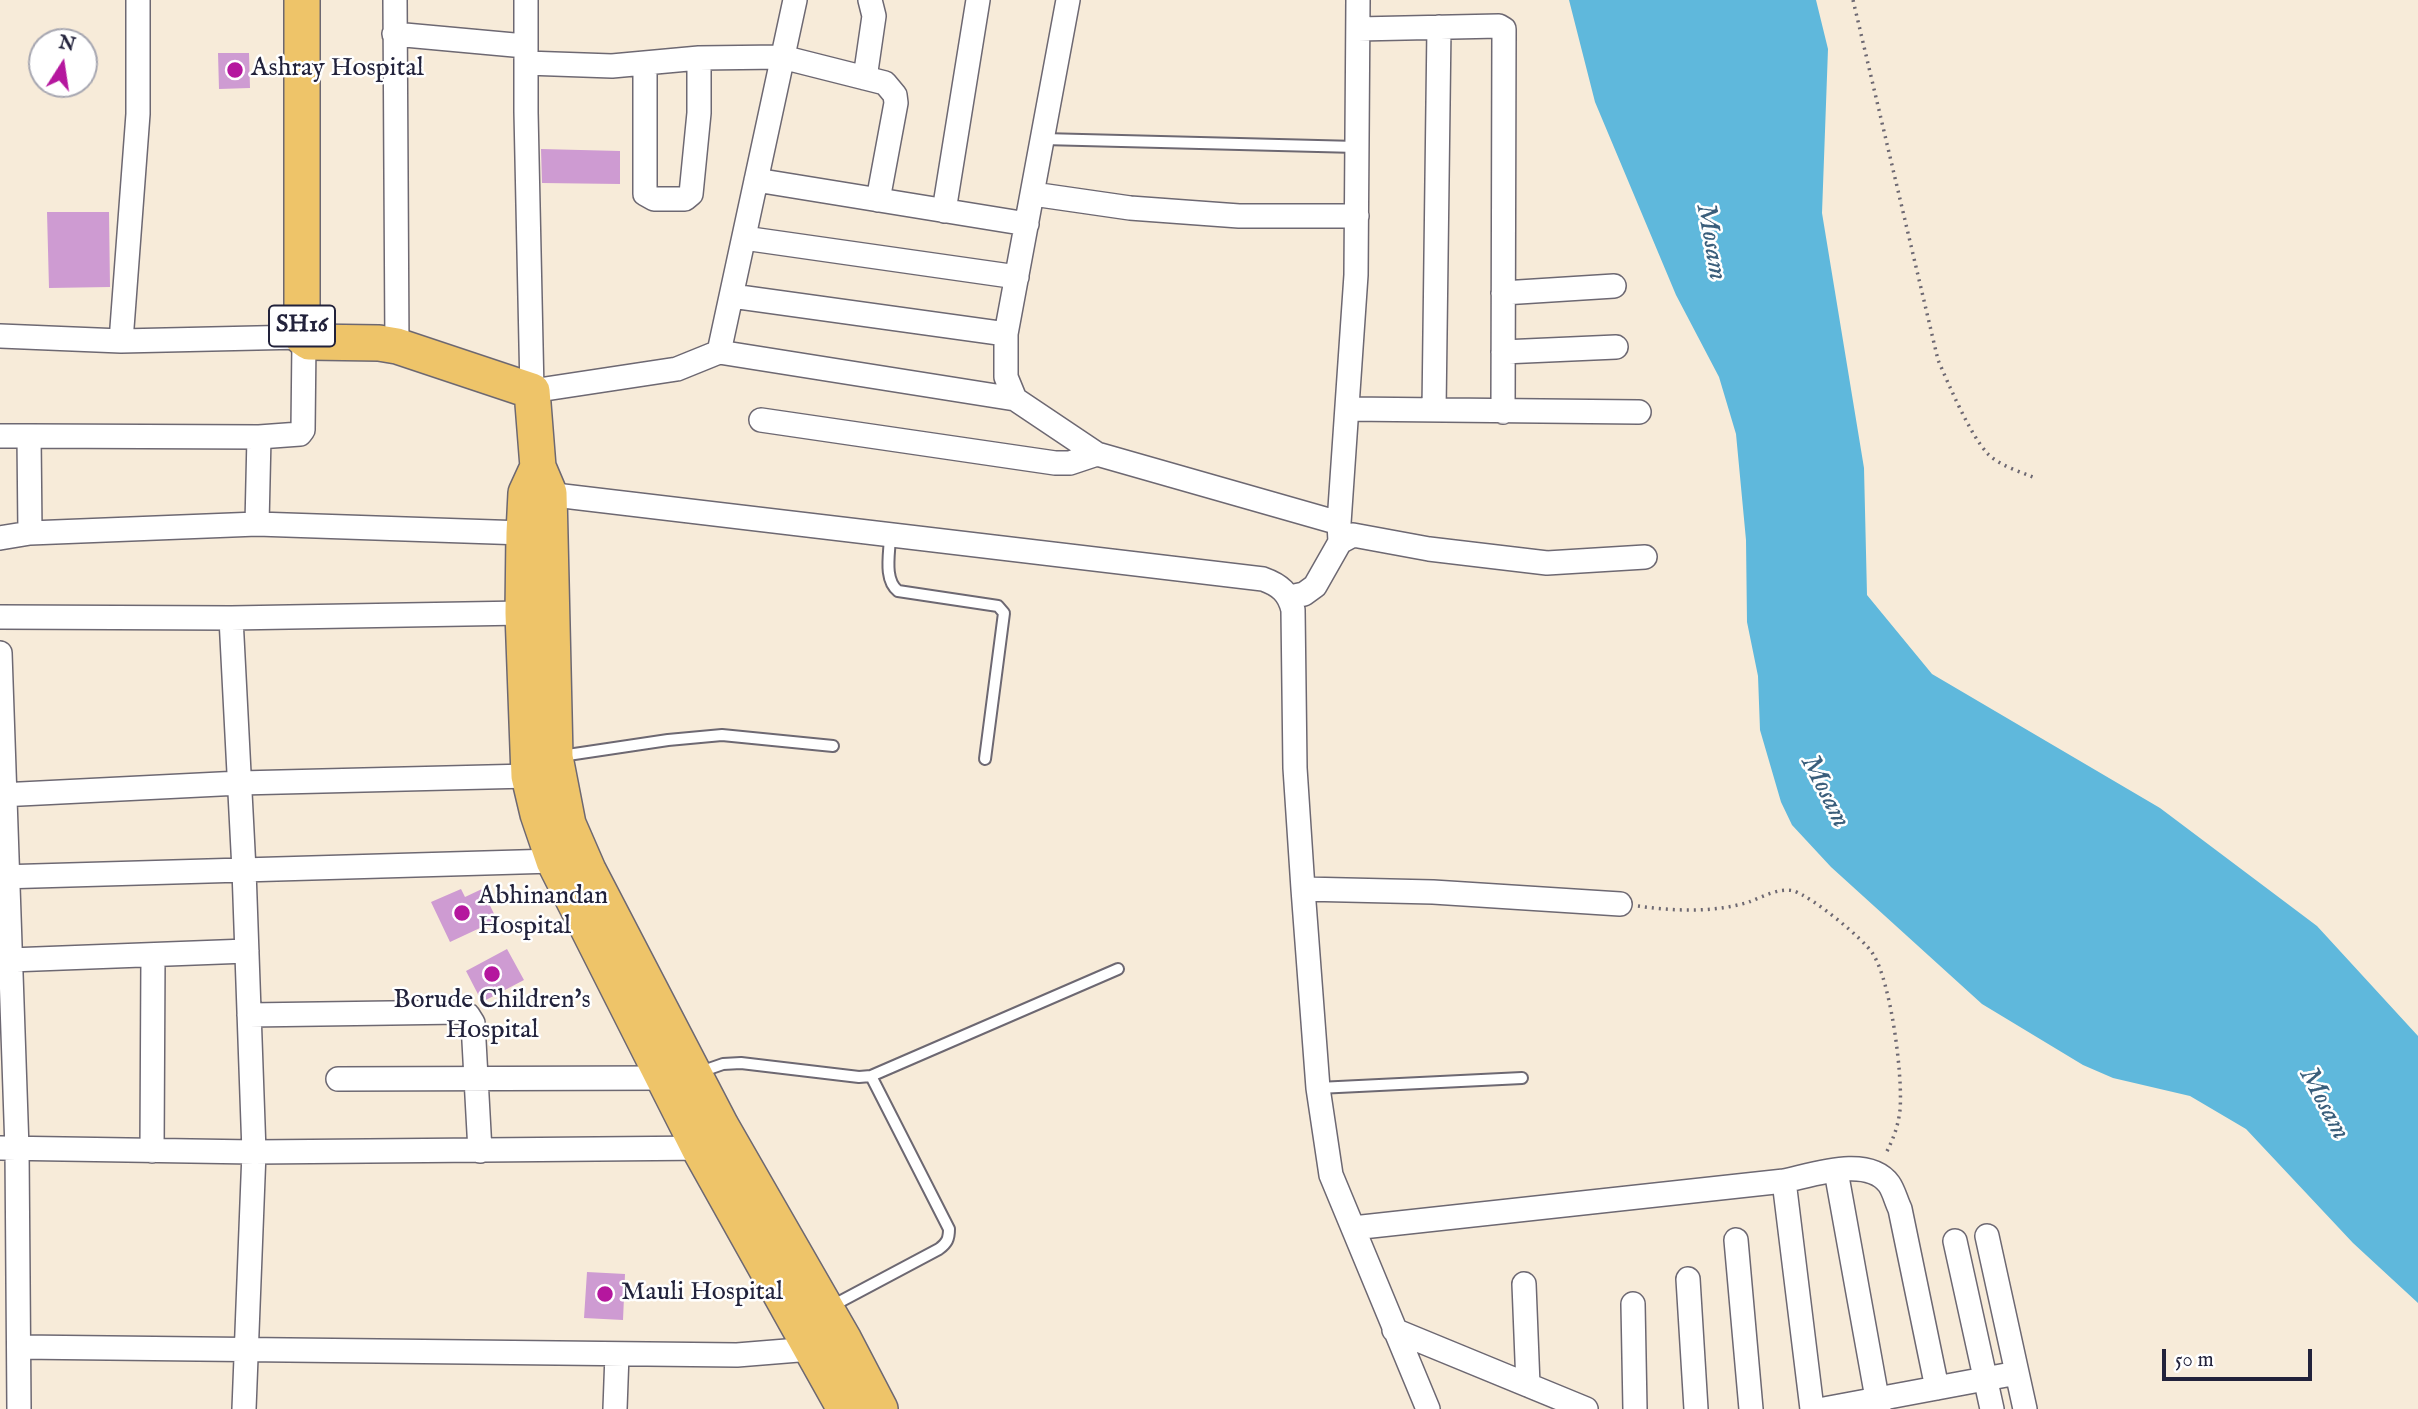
<!DOCTYPE html>
<style>
body{margin:0}
#map{position:relative;width:2418px;height:1409px;overflow:hidden;background:#f7ebd9;font-family:"IM FELL English",serif}
canvas{display:block}
.north{position:absolute;left:28px;top:28px;width:70px;height:70px;box-sizing:border-box;background:#fff;border:2px solid #a7a7b1;border-radius:50%;rotate:12deg;font-size:19px;font-weight:700;line-height:28px;text-align:center;color:#22223b}
.north::after{content:'';display:block;margin:auto;width:24px;height:32px;background:#b5179e;clip-path:polygon(50% 0,100% 100%,50% 72%,0 100%)}
.scale{position:absolute;left:2162px;top:1349px;width:150px;height:32px;box-sizing:border-box;border:4px solid #22223b;border-top:0;padding-left:9px;font-size:21px;line-height:24px;white-space:nowrap;color:#22223b;-webkit-text-stroke:5px #fff;paint-order:stroke}
</style>
<div id="map">
<canvas width="2418" height="1409"></canvas>
<div class="north">N</div>
<div class="scale">50 m</div>
</div>
<script>
const ctx = document.querySelector('canvas').getContext('2d');
ctx.lineJoin = 'round';
function paint(path, color) { ctx.fillStyle = color; ctx.fill(path, 'evenodd'); }
function strokePath(path, color, width, dash) { ctx.strokeStyle = color; ctx.lineWidth = width; ctx.lineCap = dash ? 'butt' : 'round'; ctx.setLineDash(dash || []); ctx.stroke(path); }
function label(font, color, halo, rows, align = 'center') {
  ctx.font = font + ' "IM FELL English",serif'; ctx.lineWidth = 5; ctx.setLineDash([]); ctx.textBaseline = 'middle'; ctx.strokeStyle = halo; ctx.fillStyle = color; for (const [text, x, y, turn = 0] of rows) {
    ctx.save(); ctx.translate(x, y); ctx.rotate((+turn || 0) * Math.PI / 180); ctx.textAlign = isNaN(turn) ? turn : align; if (halo) ctx.strokeText(text, 0, 0); ctx.fillText(text, 0, 0); ctx.restore();
  }
}
const water = new Path2D(`
 M1569,0H1816L1828,49L1822,213L1864,468L1867,595L1932,674L2160,808L2317,926L2418,1036V1303L2353,1243L2246,1129L2190,1096L2113,1078L2083,1065L1982,1004L1831,867L1792,825L1781,802L1760,730L1758,676L1747,622L1746,540L1736,434L1719,377L1676,295L1595,102Z`);
const building = new Path2D(`
 M218,53H249L250,88L219,89Z
 M541,149L620,151V184L542,183Z
 M47,212H109L110,287L49,288Z
 M461,889L465,897L482,889L497,920L450,942L431,902Z
 M507,949L524,980L482,1002L466,971Z
 M587,1272L625,1274L623,1320L584,1318Z`);
const path = new Path2D(`
 M1853,0L1938,360C1949,385 1970,435 1988,454C1999,465 2018,471 2033,477
 M1638,906C1674,911 1713,913 1749,902C1762,897 1780,887 1794,891C1812,897 1863,938 1873,954C1891,982 1903,1076 1900,1110C1898,1127 1893,1140 1885,1155`);
const service = new Path2D(`
 M1043,139L1357,147
 M890,535C890,552 883,579 898,591L998,606L1004,613L985,759
 M561,756L668,740L722,735L833,746
 M700,1072L723,1064L741,1063L859,1077L871,1076L1118,969
 M1318,1088L1522,1078
 M830,1307L939,1249C947,1243 949,1239 949,1229L871,1076`);
const minor = new Path2D(`
 M395,0L397,346
 M526,0V112L532,391L677,369L719,352L1015,399
 M1068,0L1006,334V377L1015,399L1097,454L1339,523
 M1358,29L1499,26L1504,29L1503,412
 M394,34L525,46
 M526,63L612,66L699,58L782,57L885,83L895,95L896,103L878,200
 M645,65V194L654,199H685L691,194L699,113V58
 M865,78L874,16L870,0
 M756,180L1027,224
 M1033,194L1130,208L1239,216H1357
 M944,211L978,0
 M744,238L1017,277
 M1503,293L1614,286
 M732,296L1006,334
 M0,336L121,341L302,337
 M121,341L138,114V0
 M719,352L795,0
 M1503,352L1616,347
 M1347,409L1639,412
 M1434,410L1439,27
 M761,420L1055,463H1070L1097,454
 M0,436H29
 M538,493L1263,579C1280,585 1289,593 1293,610L1295,768L1303,889L1318,1088L1331,1175L1428,1409
 M257,524L259,437L300,434L303,430L304,341
 M30,533L29,436L259,437
 M0,538L30,533L257,524L524,533
 M1340,542L1339,523L1356,275L1358,0
 M1290,597L1304,594L1315,586L1340,542L1353,535L1429,549L1547,563L1645,557
 M0,617L231,618L523,613
 M231,618L244,870L254,1152L244,1409
 M0,653L17,1149L19,1409
 M0,795L240,783L529,776
 M0,877L554,861L567,858
 M1303,889L1433,892L1620,904
 M10,960L247,951
 M249,1015L461,1012L468,1015L473,1023L480,1151
 M338,1079L664,1078
 M0,1148L254,1152L711,1148
 M152,1151L153,955
 M1836,1171L1879,1409
 M1784,1181L1812,1409
 M1353,1228L1784,1181C1813,1175 1868,1155 1889,1184C1894,1191 1896,1201 1900,1209L1937,1388
 M1987,1236L2025,1409
 M1736,1240L1751,1409
 M1955,1241L1992,1409
 M1688,1279L1696,1409
 M1524,1284L1528,1385
 M1633,1304L1635,1409
 M1394,1330L1586,1409
 M19,1347L737,1355L811,1349L823,1346
 M615,1409L617,1354
 M1824,1409L2017,1373`);
const primary = new Path2D(`
 M302,0V337L309,342L379,343L397,346L532,391L538,467L549,493L555,757L568,824L588,870L721,1126L844,1340L880,1409
 M537,469L526,493L524,533L523,613L529,776L538,814L554,861L700,1150L845,1409`);
const markers = [
 [235,70,9,"#b5179e"],
 [462,913,9,"#b5179e"],
 [492,974,9,"#b5179e"],
 [605,1294,9,"#b5179e"]
];
const shields = [
 [302,326,66]
];
const shieldNames = [
 ["SH16",302,326]
];
const poiNames = [
 ["Ashray Hospital",251,70],
 ["Abhinandan",478,898],
 ["Hospital",478,928],
 ["Borude Children's",492,1002,"center"],
 ["Hospital",492,1032,"center"],
 ["Mauli Hospital",621,1294]
];
const waterNames = [
 ["Mosam",1710,242,80],
 ["Mosam",1824,792,63],
 ["Mosam",2323,1104,62]
];
paint(water, '#5fb8dc');
paint(building, '#ce9bd2');
strokePath(service, '#6d6872', 14);
strokePath(minor, '#6d6872', 26);
strokePath(primary, '#6d6872', 38);
strokePath(path, '#6d6872', 3.5, [2, 5]);
strokePath(service, '#fff', 10);
strokePath(minor, '#fff', 23);
strokePath(primary, '#eec469', 35);
for (const [x, y, r, color] of markers) { const dot = new Path2D(); dot.arc(x, y, r, 0, 2 * Math.PI); ctx.fillStyle = color; ctx.fill(dot); strokePath(dot, '#fff', 2.5); }
for (const [x, y, w] of shields) { const box = new Path2D(); box.roundRect(x - w / 2, y - 20.5, w, 41, 5); ctx.fillStyle = '#fff'; ctx.fill(box); strokePath(box, '#22223b', 2); }
label('bold 24px', '#22223b', null, shieldNames);
label('26px', '#22223b', '#fff', poiNames, 'left');
label('italic 28px', '#3a5e7b', '#fff', waterNames);
</script>
